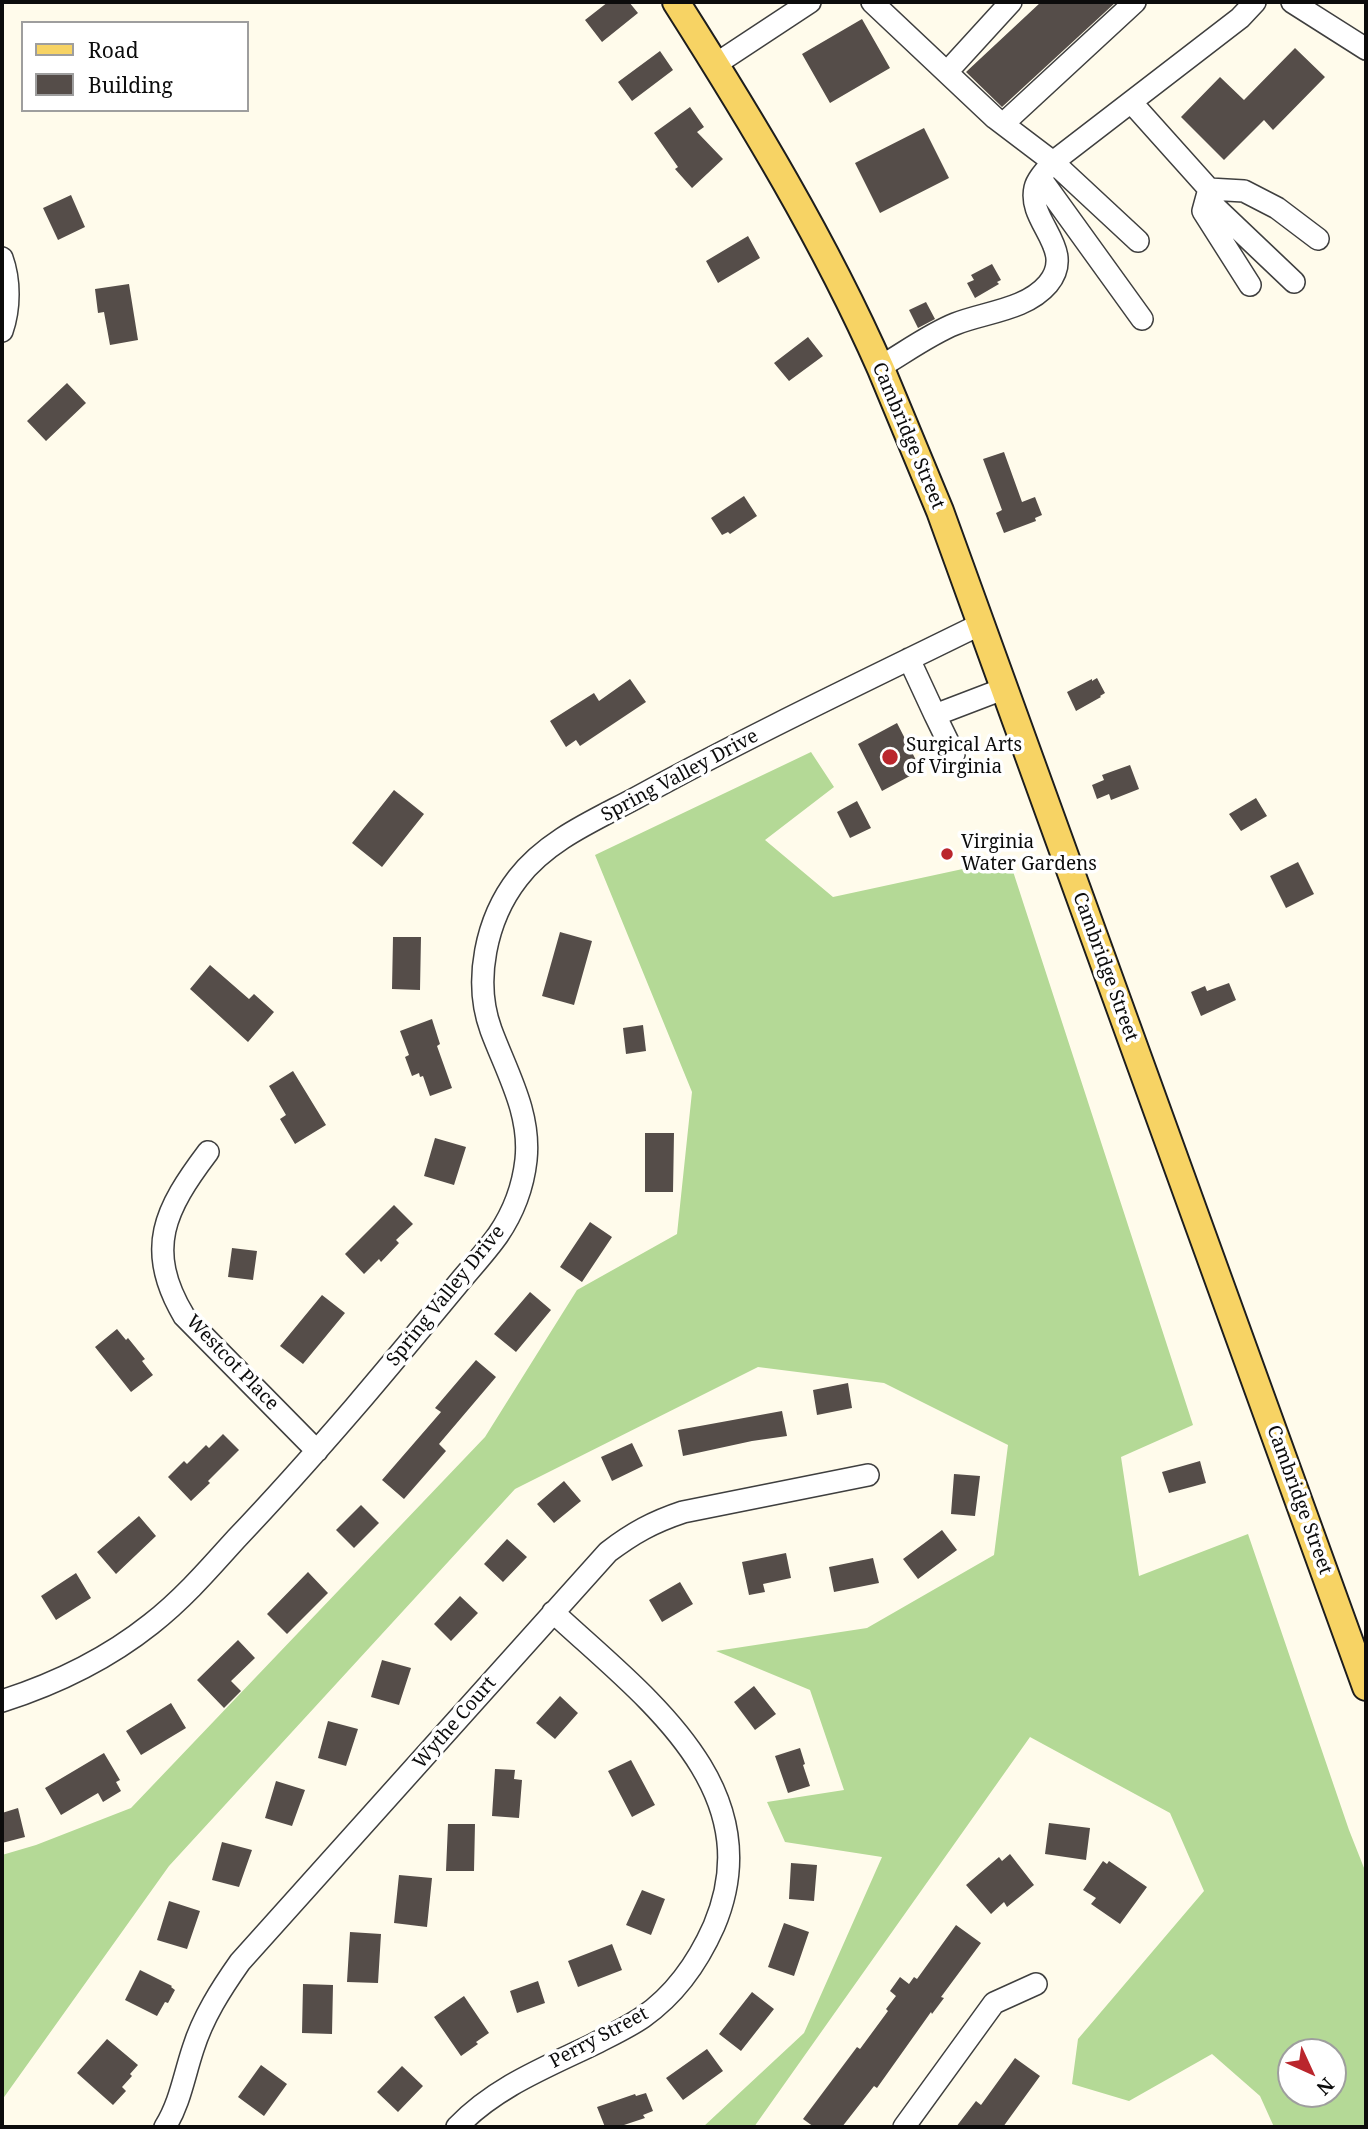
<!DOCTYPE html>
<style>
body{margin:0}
#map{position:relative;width:1368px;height:2129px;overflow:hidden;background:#fffbeb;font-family:"Noto Serif",serif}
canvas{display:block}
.frame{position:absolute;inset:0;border:4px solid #0c0c0c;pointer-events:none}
.legend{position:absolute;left:21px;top:21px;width:228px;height:91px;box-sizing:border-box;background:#fff;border:2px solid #9e9e9e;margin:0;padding:9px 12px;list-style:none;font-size:21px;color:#0c0c0c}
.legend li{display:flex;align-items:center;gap:14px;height:35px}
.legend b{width:35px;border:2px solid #9e9e9e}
.north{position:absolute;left:1277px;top:2038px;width:70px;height:70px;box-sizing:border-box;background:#fff;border:2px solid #9e9e9e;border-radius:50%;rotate:135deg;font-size:19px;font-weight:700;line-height:28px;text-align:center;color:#0c0c0c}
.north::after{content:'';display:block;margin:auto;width:24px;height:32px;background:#ba262d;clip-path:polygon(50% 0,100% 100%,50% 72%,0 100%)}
</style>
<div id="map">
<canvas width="1368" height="2129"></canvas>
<div class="frame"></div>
<ul class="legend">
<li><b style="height:9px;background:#f7d364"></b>Road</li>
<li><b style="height:19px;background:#554d49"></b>Building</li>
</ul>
<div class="north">N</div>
</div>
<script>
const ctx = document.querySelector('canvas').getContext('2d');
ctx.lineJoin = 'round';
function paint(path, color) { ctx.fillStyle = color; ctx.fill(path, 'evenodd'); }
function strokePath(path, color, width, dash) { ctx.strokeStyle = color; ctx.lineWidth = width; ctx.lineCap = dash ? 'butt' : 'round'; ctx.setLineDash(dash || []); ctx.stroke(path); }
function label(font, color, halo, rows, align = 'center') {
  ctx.font = font + ' "Noto Serif",serif'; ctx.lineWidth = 7; ctx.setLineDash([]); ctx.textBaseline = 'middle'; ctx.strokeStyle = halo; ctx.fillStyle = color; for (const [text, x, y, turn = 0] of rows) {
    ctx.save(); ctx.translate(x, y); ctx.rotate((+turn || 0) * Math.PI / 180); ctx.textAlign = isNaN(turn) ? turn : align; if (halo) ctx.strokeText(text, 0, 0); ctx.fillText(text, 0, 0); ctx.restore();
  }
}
const forest = new Path2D(`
 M811,752L834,787L765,840L833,897L1009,859L1193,1425L1121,1457L1139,1576L1248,1534L1349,1830L1366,1873V2127H1274L1260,2096L1212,2054L1129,2101L1072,2084L1078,2039L1204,1891L1170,1813L1030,1737L754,2127H703L804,2033L882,1857L785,1842L767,1802L844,1790L810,1690L716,1651L867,1628L994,1555L1008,1445L884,1383L758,1367L515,1489L169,1866L2,2100V1855L36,1845L131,1808L485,1437L577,1290L677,1234L692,1092L595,855ZM1333,2052V2094H1291V2052Z`);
const building = new Path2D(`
 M608,2H629L638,13L602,42L585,20Z
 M1041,2H1116L1002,107L966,72Z
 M862,19L890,68L830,103L802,54Z
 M1295,48L1325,77L1273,130L1264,120L1224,160L1181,117L1220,77L1244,100Z
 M660,51L673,70L632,101L618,82Z
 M690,107L704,127L697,132L723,159L692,188L675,169L678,167L654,133Z
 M924,128L949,178L880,213L855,163Z
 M71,195L85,227L58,240L43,208Z
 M748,236L760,258L718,283L706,261Z
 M992,264L1001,280L997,282L999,284L975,298L967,283L974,280L971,275Z
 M129,284L138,340L110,345L104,312L98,313L95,289Z
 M926,302L935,319L918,328L909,310Z
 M808,337L823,356L789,381L774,363Z
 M67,383L86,403L46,441L27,421Z
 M1004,452L1022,502L1035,497L1042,515L1035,518L1036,521L1004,533L996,513L1002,510L983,459Z
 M744,496L757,516L730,534L728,532L722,535L711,518Z
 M1097,678L1105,693L1100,696L1101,697L1076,711L1067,692L1092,679V681Z
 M630,679L646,702L580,746L576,740L566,747L550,721L594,693L599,701Z
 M897,723L921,770L882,791L858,744Z
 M1130,765L1139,789L1111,800L1109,794L1097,799L1092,785L1104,780L1102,775Z
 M394,790L424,814L382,867L352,843Z
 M1256,798L1267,816L1241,831L1229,814Z
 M857,801L871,828L850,838L837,812Z
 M1298,862L1314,894L1286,908L1270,876Z
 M560,932L592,941L574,1005L542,996Z
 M393,937H421L420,990L392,989Z
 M210,965L249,999L254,994L274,1012L248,1042L190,989Z
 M1229,983L1236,1000L1201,1016L1191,992L1205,986L1207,991Z
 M432,1019L440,1044L437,1046L452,1088L430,1096L423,1076L420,1077L419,1073L412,1076L405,1057L409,1055L400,1031Z
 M643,1025L646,1051L626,1054L623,1028Z
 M293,1071L326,1125L295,1144L280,1119L286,1115L269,1086Z
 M645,1133H674L673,1192H645Z
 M435,1138L466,1147L454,1185L424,1176Z
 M394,1205L413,1224L396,1240L399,1243L381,1262L379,1259L364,1274L345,1254Z
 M590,1222L612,1237L582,1282L560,1267Z
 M232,1248L257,1251L253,1280L228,1277Z
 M530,1292L551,1310L516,1352L494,1334Z
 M322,1295L345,1313L303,1364L280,1346Z
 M117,1329L126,1340L128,1338L145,1359L142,1361L153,1375L131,1392L95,1347Z
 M476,1360L496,1377L439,1444L446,1451L404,1499L382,1480L441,1412L435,1408Z
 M848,1383L852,1408L817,1415L813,1390Z
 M782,1411L787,1436L752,1441L683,1456L678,1430Z
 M223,1434L239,1450L208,1481L210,1483L191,1501L168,1477L184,1461L187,1464L206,1445L209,1448Z
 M632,1443L643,1466L612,1481L601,1457Z
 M1200,1461L1206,1483L1169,1493L1162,1472Z
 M954,1474L980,1476L975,1516L951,1514Z
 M564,1481L581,1501L554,1523L537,1504Z
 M361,1505L379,1523L354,1548L336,1530Z
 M139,1516L156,1536L116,1574L97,1552Z
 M942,1530L957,1550L918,1579L903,1559Z
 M507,1539L527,1557L503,1582L484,1564Z
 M786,1553L791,1578L763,1584L765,1592L749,1595L742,1562Z
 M873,1558L879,1583L834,1592L829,1567Z
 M308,1572L328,1593L287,1634L267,1614Z
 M76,1573L91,1598L56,1620L41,1596Z
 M680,1582L693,1604L662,1622L649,1600Z
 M460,1596L478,1613L451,1641L434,1624Z
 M238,1640L255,1658L231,1681L241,1691L224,1708L197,1680Z
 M382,1660L411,1668L399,1705L371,1697Z
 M754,1686L776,1714L755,1730L734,1702Z
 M560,1696L578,1713L555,1739L536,1723Z
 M171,1703L186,1728L141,1755L126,1731Z
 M328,1721L358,1729L346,1766L318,1758Z
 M800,1748L805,1764L803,1765L810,1786L788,1793L775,1756Z
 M104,1753L120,1780L116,1782L121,1791L103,1802L98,1793L61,1815L45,1788Z
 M631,1760L655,1805L632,1817L608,1771Z
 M495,1769L515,1770L514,1779L522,1780L519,1818L492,1816Z
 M276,1781L305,1790L292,1826L265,1818Z
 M18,1808L25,1837L2,1843V1813Z
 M1049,1823L1090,1828L1086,1860L1045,1854Z
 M448,1824H475L474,1871H446Z
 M222,1842L252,1850L239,1887L212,1880Z
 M1010,1854L1034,1885L1007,1907L1004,1902L991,1914L966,1885L999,1857L1002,1861Z
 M1103,1861L1107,1864L1109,1861L1147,1887L1120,1924L1091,1904L1096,1898L1083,1890Z
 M791,1863L817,1865L814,1901L789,1899Z
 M399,1875L432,1878L427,1927L394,1923Z
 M642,1890L665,1899L651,1935L626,1925Z
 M169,1901L200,1911L187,1949L157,1940Z
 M784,1923L809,1932L794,1976L768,1967Z
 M956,1925L981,1943L941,1997L944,1998L932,2014L931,2012L877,2088L874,2086L842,2127H814L803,2119L857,2047L860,2049L888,2011L886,2009L896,1996L890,1991L900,1977L909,1984L914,1977L917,1979Z
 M350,1932L381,1934L378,1983L347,1982Z
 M612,1944L622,1970L578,1987L568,1961Z
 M140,1970L172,1986L171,1987L175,1990L168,2003L165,2002L157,2016L125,2000Z
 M538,1981L545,2003L517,2013L510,1991Z
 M303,1984L333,1985L332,2034L302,2033Z
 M752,1992L774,2009L741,2051L719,2034Z
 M464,1996L489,2033L476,2042L478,2044L461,2056L434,2017Z
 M107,2039L138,2065L130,2074L132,2076L122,2087L126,2091L113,2105L77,2073Z
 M707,2049L723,2071L683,2100L666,2078Z
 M1015,2058L1040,2076L1003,2127H956L976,2101L981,2105Z
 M261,2065L287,2084L264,2116L238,2097Z
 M402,2066L423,2086L398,2112L377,2092Z
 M646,2093L653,2111L643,2115L645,2118L618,2127H605L597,2107L635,2094L636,2096Z`);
const minor = new Path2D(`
 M872,2L995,118L1053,162L1240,18L1255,2
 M1292,2L1366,49
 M716,64L810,2
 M947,72L1011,2
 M1131,102L1209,189L1213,205L1294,282
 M1004,123L1135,2
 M1041,179L1142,319
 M2,258C10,280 10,308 2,331
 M1250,285L1203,211L1209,189L1244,191L1277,208L1318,239
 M880,367C904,353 930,334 955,324C985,312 1026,310 1048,284C1077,249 1027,222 1035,188C1037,179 1047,169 1053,162L1138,241
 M909,659L935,715
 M954,754L935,715L1003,689
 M208,1152C165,1209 144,1249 184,1316L317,1451
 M2,1701C55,1684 107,1659 151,1624C183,1599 209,1569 236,1539C277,1496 316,1452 354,1408C389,1367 423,1326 457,1285C471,1268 486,1252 498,1235C513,1213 523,1187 526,1160C531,1113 507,1073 491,1030C473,981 486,919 518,878C547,840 595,820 636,798C749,736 865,681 981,624
 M165,2127C180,2103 184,2076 193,2049C203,2017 221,1989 240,1962L608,1552C633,1533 653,1522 683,1512L868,1475
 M457,2127C494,2088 544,2068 592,2045C609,2036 627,2028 643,2017C676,1994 698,1962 714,1926C773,1787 642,1695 553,1612
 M904,2127L994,2003L1036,1984`);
const major = new Path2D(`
 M676,2C751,120 824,240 881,369C901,416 920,464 940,511L1366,1687`);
const markers = [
 [890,757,9,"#ba262d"],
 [947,854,7,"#ba262d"]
];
const streetNames = [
 ["Cambridge Street",908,436,67],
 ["Spring Valley Drive",680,776,-28],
 ["Cambridge Street",1105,967,70],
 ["Spring Valley Drive",446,1296,-51],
 ["Westcot Place",232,1363,46],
 ["Cambridge Street",1299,1500,70],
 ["Wythe Court",455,1723,-49],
 ["Perry Street",599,2038,-28]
];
const poiNames = [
 ["Surgical Arts",906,746],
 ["of Virginia",906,768],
 ["Virginia",961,843],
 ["Water Gardens",961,865]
];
paint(forest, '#b4d996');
paint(building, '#554d49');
strokePath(minor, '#3f3f3f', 24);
strokePath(major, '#1d1d1d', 30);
strokePath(minor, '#fff', 21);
strokePath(major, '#f7d364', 26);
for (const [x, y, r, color] of markers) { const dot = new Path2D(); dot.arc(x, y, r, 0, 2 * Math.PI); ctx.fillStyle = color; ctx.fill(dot); strokePath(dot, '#fff', 2.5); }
label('19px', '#0c0c0c', '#fff', streetNames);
label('19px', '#0c0c0c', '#fff', poiNames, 'left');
</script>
